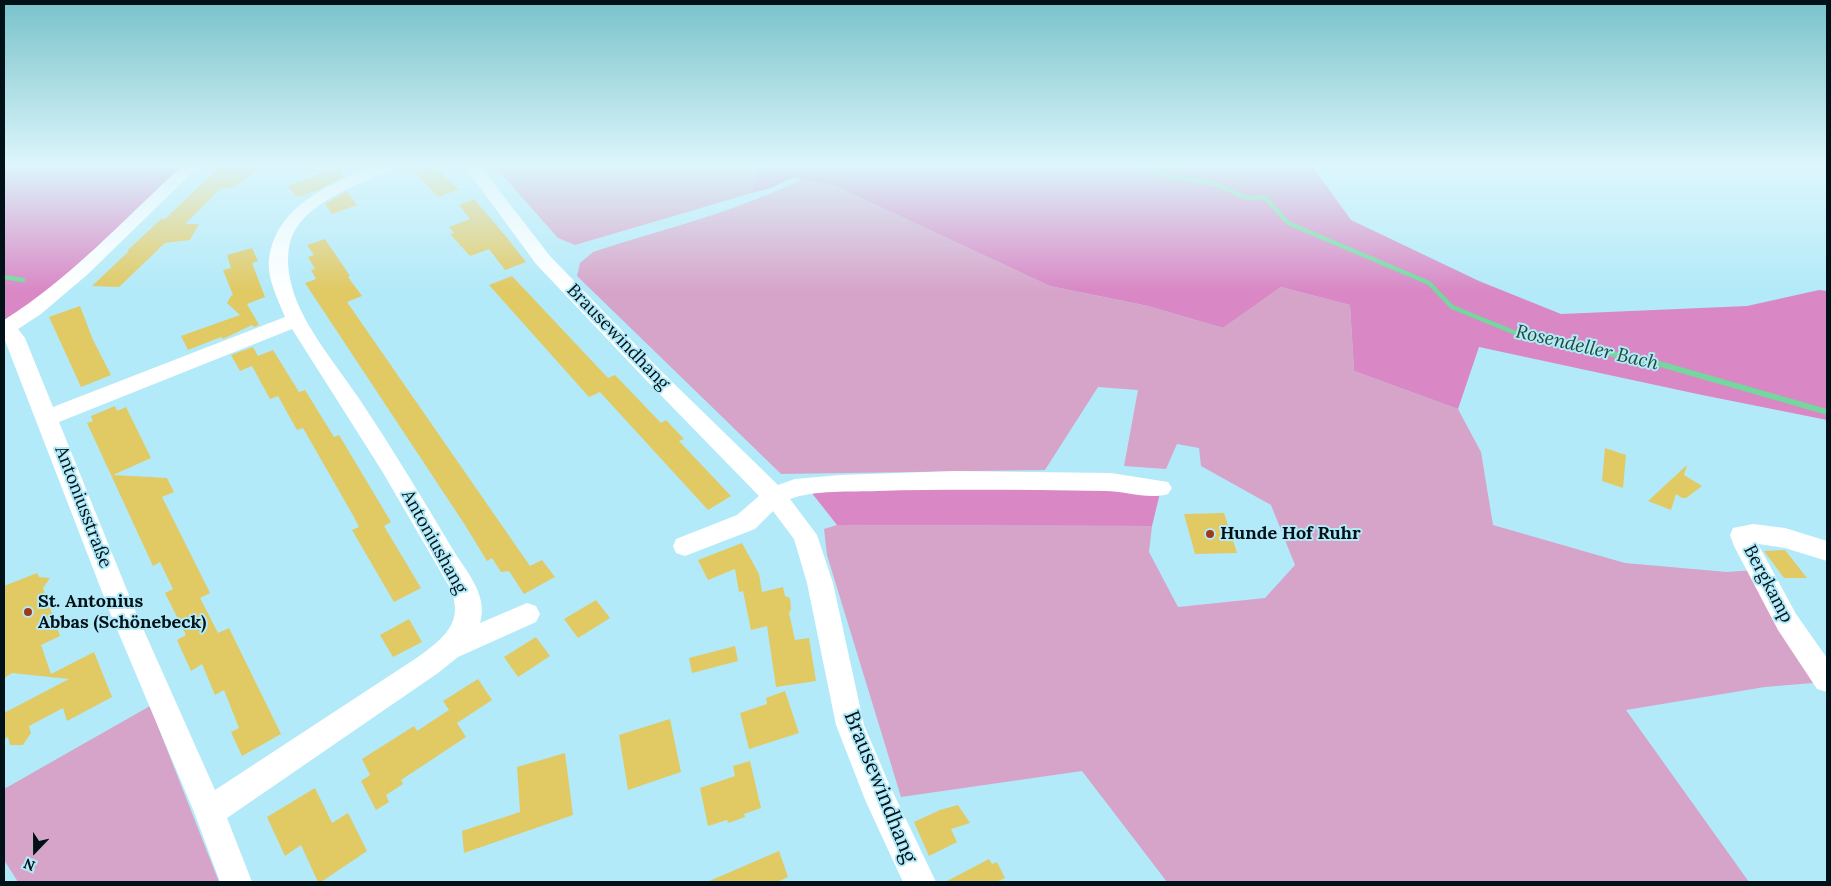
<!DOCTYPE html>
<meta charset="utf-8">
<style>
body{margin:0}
#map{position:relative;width:1831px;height:886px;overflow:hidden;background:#b3eaf9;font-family:Lora,serif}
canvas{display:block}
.frame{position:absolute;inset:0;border:5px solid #001217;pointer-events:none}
.north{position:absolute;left:10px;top:826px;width:50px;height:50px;-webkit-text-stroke:4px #b3eaf9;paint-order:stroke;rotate:202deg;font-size:14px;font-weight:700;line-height:20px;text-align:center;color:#001217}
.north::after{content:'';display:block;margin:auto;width:18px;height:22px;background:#001217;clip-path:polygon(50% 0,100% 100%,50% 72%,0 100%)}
</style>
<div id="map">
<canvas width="1831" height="886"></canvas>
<div class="frame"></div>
<div class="north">N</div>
</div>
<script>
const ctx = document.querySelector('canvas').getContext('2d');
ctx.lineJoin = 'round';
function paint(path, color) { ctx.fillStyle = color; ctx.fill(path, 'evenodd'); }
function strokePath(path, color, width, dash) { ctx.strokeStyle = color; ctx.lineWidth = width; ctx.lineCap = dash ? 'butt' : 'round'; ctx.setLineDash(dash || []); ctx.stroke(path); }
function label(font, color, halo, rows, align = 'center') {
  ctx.font = font + ' Lora,serif'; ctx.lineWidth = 4; ctx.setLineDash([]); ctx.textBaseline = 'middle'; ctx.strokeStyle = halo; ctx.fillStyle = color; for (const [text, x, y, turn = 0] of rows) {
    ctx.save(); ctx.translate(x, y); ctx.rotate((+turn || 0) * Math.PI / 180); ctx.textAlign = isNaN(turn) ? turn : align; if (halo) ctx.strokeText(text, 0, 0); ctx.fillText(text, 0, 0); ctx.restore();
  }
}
const green = new Path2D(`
 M495,167H755L756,178L752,193L575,245L558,238Z
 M802,179L833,185L1050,286L1148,306L1223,328L1281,287L1350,305L1354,371L1458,409L1481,452L1493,525L1625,563L1727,572L1756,570L1825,682L1765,687L1626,710L1749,882H1167L1082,771L901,797L827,555L824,529L837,525L1152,526L1149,552L1178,607L1265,598L1295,565L1271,505L1201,466L1199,448L1177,444L1166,469L1124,466L1138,390L1098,387L1045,470L781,474L577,276L580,263L593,252C663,229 736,212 802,179Z
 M150,706L219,882H18L4,860V789Z`);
const forest = new Path2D(`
 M4,167H189L106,246L13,323L4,328Z
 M755,167H1313L1351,220L1479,281L1561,314L1747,306L1819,290L1827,291V420L1702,395L1479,347L1458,409L1354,371L1350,305L1281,287L1223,328L1148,306L1050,286L833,185L793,178L771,188L752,193L756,178Z
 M993,484L1160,493L1152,526L837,525L811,492Z`);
const streamFar1 = new Path2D(`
 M1146,167L1160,174L1215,184L1247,198L1265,197L1288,223L1429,283L1452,307L1523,336L1620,356
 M4,277L23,280`);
const stream = new Path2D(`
 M1613,354L1660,364L1827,412`);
const building = new Path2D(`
 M219,167H263L232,188H221L185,224H199L190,240L165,243L119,287L92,286L129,251H127L161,219H165Z
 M339,167L344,177L316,191L298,197L287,186Z
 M410,167H435L459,190L438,197Z
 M347,191L357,205L332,214L325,204Z
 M474,199L503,233L526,262L505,270L489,249L470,256L450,234L454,233L449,227L470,219L459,205Z
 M325,239L350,276L348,277L362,296L347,302L530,566L542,560L555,577L524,594L509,571L501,572L492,558L487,561L465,525L305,283L316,279L311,270L315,269L308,257L314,255L307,245Z
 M252,248L258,261L252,263L265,297L247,304L259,325L254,327L252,325L223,339L221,337L188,350L181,336L240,315L227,303L231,296L233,295L223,270L231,268L227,255Z
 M512,276L608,378L615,375L661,423L666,420L684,439L679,441L731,496L708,510L600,392L589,397L489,285Z
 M80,306L93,340L111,375L81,387L49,317Z
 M253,347L258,356L273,350L299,392L305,390L334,437L339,435L391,522L384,526L421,588L394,602L352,530L359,527L354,517L303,428L297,430L278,396L270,399L252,366L240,371L231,355Z
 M115,406L117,411L126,407L151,458L113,475L167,478L174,492L162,497L210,593L200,598L218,633L229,628L281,734L242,756L231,732L239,728L224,690L215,695L202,664L191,671L177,640L186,635L165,593L173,589L160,562L153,566L87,423L93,421L91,416Z
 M1605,448L1626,455L1623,488L1602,481Z
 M1687,465L1684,475L1702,486L1686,498H1682L1676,494L1671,510L1648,501Z
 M1224,513L1237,553L1195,554L1184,514Z
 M742,543L759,574L762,592L783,587L785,596L790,598L791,609L789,613L795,640L809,638L816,681L776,687L767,626L751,630L743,591L739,592L735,569L708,580L698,560Z
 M1785,550L1807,578H1784L1764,551Z
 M37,573L39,577L50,578L43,588L60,636L41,645L51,674L94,652L112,697L67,721L63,708L29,726L31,733L23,745H10L8,737L4,739V713L69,679L12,673L4,678V586Z
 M596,600L610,618L578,638L564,619Z
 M409,619L422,642L393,657L380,635Z
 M536,637L550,656L518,677L504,657Z
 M735,646L738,661L692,673L689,658Z
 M478,679L492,700L457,723L466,737L401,780L403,784L386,795L389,802L376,810L361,781L370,775L362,759L414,726L417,731L449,710L443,701Z
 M785,691L799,733L749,749L740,713L767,704L766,698Z
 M670,719L681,772L628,790L619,735Z
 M565,753L573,815L464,853L462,831L520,812L517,767Z
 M750,761L761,808L744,814L745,817L728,823L727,820L708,826L700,788L735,776L733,766Z
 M315,788L332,823L348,813L367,851L321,882H318L301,845L285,856L267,817Z
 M958,805L970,823L951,829L957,842L929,856L914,822L940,810Z
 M779,851L788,877L777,882H707Z
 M989,859L992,864L997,862L1005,878L996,882H945Z`);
const minor = new Path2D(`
 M181,167H198L88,274L41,314L18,329L25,338L53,407L285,317C278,299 267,279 269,259C274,219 306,196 340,181C350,176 360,170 371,167C378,165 387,167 394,167L392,170C360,183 303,203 291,239C286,254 288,272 292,287C302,325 338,367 360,400C392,448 422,498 452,548C465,570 489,595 480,623L527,603L536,606L540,614L536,622L458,657L438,673L227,818L252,882H220L194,812L111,615L4,338V320C70,279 124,219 181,167ZM292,329L382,471L450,588C465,622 444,638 418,657L215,790L137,615L59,422Z
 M465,167H481L550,256L661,371L778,485L795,479L840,475L955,471L1111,473L1168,482L1172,488L1168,494C1149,500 1125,491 1105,491C1028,490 953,489 877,491C851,492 814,490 790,499L817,535L833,583L864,725L889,784L936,882H903L866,802L836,725L807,583L794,539L773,511L755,529L685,556L676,553L673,546L676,539L737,515L759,496L647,381L536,264Z
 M1753,524L1785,528L1827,541V561L1785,548L1758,544L1796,614L1827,658V692L1817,689L1778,630L1734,546L1730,535L1733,528Z`);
const markers = [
 [1210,534,5,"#a0381a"],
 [28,612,5,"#a0381a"]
];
const streetNames = [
 ["Brausewindhang",618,337,46],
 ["Antoniusstraße",83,507,69],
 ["Antoniushang",434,542,61],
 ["Bergkamp",1768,584,62]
];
const poiNames = [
 ["Hunde Hof Ruhr",1220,534],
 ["St. Antonius",38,602],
 ["Abbas (Schönebeck)",38,623]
];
const waterNames = [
 ["Rosendeller Bach",1587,348,13]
];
const nearStreetnames = [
 ["Brausewindhang",880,787,68]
];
paint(green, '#d7a4c9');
paint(forest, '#d988c5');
strokePath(streamFar1, '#74d79d', 4.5);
strokePath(stream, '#74d79d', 5.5);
paint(building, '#e1c963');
paint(minor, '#fff');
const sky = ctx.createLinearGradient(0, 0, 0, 291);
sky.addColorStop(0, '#79c2ca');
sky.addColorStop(0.57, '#ddf6fc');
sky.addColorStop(1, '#ddf6fc00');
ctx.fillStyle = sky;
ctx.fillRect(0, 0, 1831, 291);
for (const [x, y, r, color] of markers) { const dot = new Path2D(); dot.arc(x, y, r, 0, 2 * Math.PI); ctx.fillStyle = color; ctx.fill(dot); strokePath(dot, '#b3eaf9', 2); }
label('18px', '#001217', '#b3eaf9', streetNames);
label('bold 18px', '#001217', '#b3eaf9', poiNames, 'left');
label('italic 19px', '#214a32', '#b3eaf9', waterNames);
label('21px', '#001217', '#b3eaf9', nearStreetnames);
</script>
